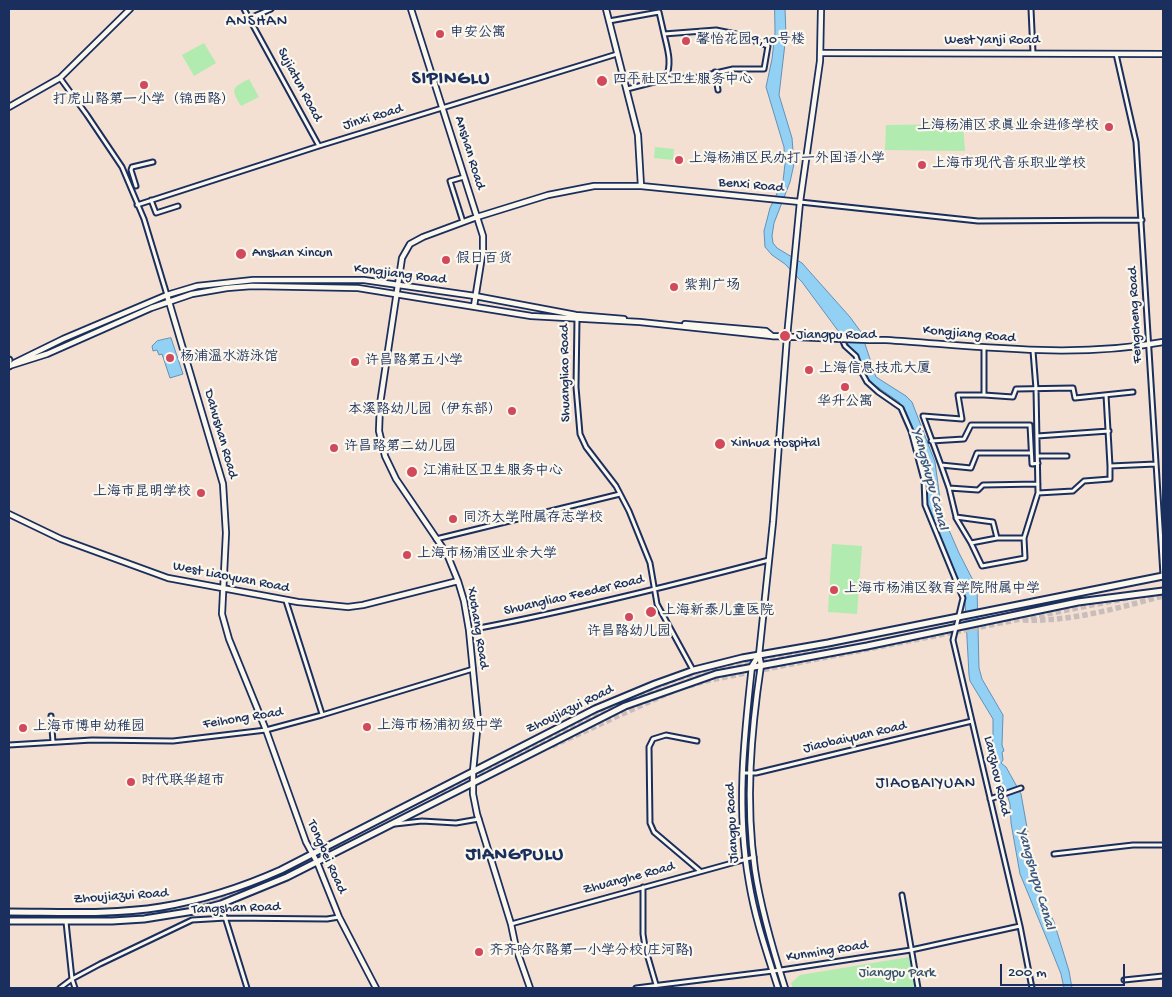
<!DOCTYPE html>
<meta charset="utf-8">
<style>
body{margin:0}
#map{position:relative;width:1172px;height:997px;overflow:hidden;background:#f3e0d2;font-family:"Gochi Hand",sans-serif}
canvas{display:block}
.frame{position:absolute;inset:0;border:10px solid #1b2f5e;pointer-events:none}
.scale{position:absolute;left:1000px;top:964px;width:125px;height:22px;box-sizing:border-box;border:2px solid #1b2f5e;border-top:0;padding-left:6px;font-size:15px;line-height:18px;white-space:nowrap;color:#1b2f5e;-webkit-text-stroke:4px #fbf7ec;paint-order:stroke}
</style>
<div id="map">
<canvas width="1172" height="997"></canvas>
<div class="frame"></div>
<div class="scale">200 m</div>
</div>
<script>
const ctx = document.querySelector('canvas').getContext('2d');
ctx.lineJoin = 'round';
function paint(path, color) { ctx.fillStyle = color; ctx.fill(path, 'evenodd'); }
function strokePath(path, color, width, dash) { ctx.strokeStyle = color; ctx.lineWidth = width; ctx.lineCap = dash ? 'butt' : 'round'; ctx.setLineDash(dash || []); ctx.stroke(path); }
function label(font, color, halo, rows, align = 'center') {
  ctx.font = font + ' "Gochi Hand","LXGW WenKai TC",sans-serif'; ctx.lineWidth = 4.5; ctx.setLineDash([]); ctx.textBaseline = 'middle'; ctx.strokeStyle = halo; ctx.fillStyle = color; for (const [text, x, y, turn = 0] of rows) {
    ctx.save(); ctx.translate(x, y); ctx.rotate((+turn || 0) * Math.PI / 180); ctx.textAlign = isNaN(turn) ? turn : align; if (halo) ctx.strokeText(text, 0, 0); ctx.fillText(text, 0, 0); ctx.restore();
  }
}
const green = new Path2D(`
 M204,43L216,63L194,76L182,55Z
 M249,79L259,97L241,106C231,89 231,88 249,79Z
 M963,124L965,151L885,150L886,125Z
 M655,147L674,149L673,160L654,158Z
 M832,544L862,546L857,614L828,612Z
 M909,957L915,988H793L791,983L800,975Z`);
const water = new Path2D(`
 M775,9H785L786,35L779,95L792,138L794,164L790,182L774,223L772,236L773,243L777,248L802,263L850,317L861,332L876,377L906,396L912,402L935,462L942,514L959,553L977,588L979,668L982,679L1003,715L1002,745L1004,751L1002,752L1003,760L1001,763L1006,767L1021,794L1028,833V856L1041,896L1054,922L1069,971L1072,988H1064L1061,974L1051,949L1020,874L1011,823L1010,804L1006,791L994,770L991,758L993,734V719L970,681L969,675L965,601L958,580L933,521L927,505L924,471L920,453L907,417L899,402L872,383L865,374L856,355L802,282L785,264L772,255L765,247L764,231L770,208L783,181L785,164L784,147L766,87L772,59L775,33Z
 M171,338L183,374L170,378L162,354L159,355L157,350L153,351L152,346L157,341Z`);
const trunkTunnel = new Path2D(`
 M1023,620C1070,622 1118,608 1163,596
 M689,686L705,681L1133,597
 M552,746L673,691
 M433,795L598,712L673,680L700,672L836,644
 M259,886L347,844
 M183,911L232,898
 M103,914C156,914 211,905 259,881
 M9,915H61`);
const minor = new Path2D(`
 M244,9L319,146
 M1031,9L1033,53
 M250,18L271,9
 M609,21L659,12L664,34L716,30L736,34L768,46L764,69H733L694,78L666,79L627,89
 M664,34C668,51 672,62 666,79
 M1116,54L1136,142L1163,575
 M715,72L718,90
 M60,78L87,115L122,167L144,219L167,295
 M136,186L131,170L132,167L153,162
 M151,200L156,213L178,206
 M800,202L978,221L1142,220
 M137,205L319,146L617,54
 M463,222L450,181L464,177
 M577,318L576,387L580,434L586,447L616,486L629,511L650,563L657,604L693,670
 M842,339L845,346L856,356L861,371L867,382L878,392L901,408L911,431L924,480L925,505L963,598L953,640L1020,926L1032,988
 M984,348V395L1013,397L1016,389L1073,388L1075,398L1133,392
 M984,395H958L962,419L923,416L941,465L971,468L977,453H1031
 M1106,395L1110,466L1156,464
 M1037,436L1109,431
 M931,441L964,439L971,425H1030L1032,464L1038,463
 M1038,456H1067
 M941,465L949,488L978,490L983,485L1038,484
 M949,488L956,517L993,522L997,538
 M1038,493L1073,491L1084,481L1110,479V466
 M956,518L971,543L997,538H1024
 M436,539L620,494
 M971,543L982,566L1025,558L1024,538L1038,493L1036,389L1033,351
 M286,601L322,714
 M469,630C570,611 670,586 769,560
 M51,716L53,742
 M697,741L666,735L653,739L649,747L650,823L654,832L700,871
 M9,745L92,740L173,741L266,730L322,715L473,669
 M743,773H756L972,721
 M990,799L1021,788
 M395,824L422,821L456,823L479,819
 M1054,854L1133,845H1163
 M643,887V934L645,947L657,988
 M902,895L918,988
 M221,904L247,988
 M66,922L72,979L75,988
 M511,924L754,857
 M1124,980L1163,976
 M60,988L72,979L100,964L192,920L226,918L327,919L339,917
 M636,988L781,970L911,950L1020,926`);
const tertiary = new Path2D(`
 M411,9L483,236V250L474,306
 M606,9L638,135L641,186
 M821,53L1163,54
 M9,107L60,78L130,9
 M167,295L223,484L226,533L222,614L229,639L266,730L306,842L317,862L339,917L376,988
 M9,514L61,539L168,578L298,602L348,607L363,605L458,581
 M530,988L516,948L511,924L477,814L473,794V771L478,721L469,630L464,601L458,581L447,554L396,479L385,456L379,431L380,404L402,258L410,244L423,237L477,217L548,195L594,186H641L800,202`);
const secondary = new Path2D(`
 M685,324L766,331L772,336
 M869,340H886C978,346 1072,359 1163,342
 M14,363L63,339L167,295L197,286L253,280H364L475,296L576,315L624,319
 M9,366L47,354L151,308L192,294L227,288L252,286L358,288L531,316L640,322L772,336L842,339
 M759,655L752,666C744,738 736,810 749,882C755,919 767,953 778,988
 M785,988C773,950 761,910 755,870C745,802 751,732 761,665L759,655L773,522L787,337L800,202L820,61L821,9`);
const primary = new Path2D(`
 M9,360V366
 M9,912C59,912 111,915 161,907C203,900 243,887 281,870L595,709L655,684L694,670L742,658L828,643L1163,576
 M9,921H112L144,919L194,911L221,904L287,877L625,706L716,674L867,646L1078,602L1163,591`);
const secondaryBridge = new Path2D(`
 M842,339L869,340`);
const markers = [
 [440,34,5,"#d1495b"],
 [686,41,5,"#d1495b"],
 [602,81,6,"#d1495b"],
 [144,85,5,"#d1495b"],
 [1109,127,5,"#d1495b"],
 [679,160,5,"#d1495b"],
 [922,165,5,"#d1495b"],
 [241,254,6,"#d1495b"],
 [446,260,5,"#d1495b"],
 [674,287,5,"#d1495b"],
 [785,336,6,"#d1495b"],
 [170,358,5,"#d1495b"],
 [355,362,5,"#d1495b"],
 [809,370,5,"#d1495b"],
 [845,387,5,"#d1495b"],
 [512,411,5,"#d1495b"],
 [720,444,6,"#d1495b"],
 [334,448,5,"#d1495b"],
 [412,472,6,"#d1495b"],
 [201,493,5,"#d1495b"],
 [453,519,5,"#d1495b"],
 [407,555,5,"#d1495b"],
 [834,590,5,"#d1495b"],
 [651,612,6,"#d1495b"],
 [629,617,5,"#d1495b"],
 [367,727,5,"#d1495b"],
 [23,728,5,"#d1495b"],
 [131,782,5,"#d1495b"],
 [479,952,5,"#d1495b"]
];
const poiNames = [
 ["申安公寓",450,34],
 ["馨怡花园9,10号楼",696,41],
 ["四平社区卫生服务中心",613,81],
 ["打虎山路第一小学（锦西路）",144,101,"center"],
 ["上海杨浦区求真业余进修学校",1099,127,"right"],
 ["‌上海杨浦区民办打一外国语小学",689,160],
 ["上海市现代音乐职业学校",932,165],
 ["Anshan Xincun",252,254],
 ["假日百货",456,260],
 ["紫荆广场",684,287],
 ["Jiangpu Road",796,336],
 ["杨浦温水游泳馆",180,358],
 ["许昌路第五小学",365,362],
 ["上海信息技术大厦",819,370],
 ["华升公寓",845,403,"center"],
 ["本溪路幼儿园（伊东部）",502,411,"right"],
 ["Xinhua Hospital",731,444],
 ["许昌路第二幼儿园",344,448],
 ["江浦社区卫生服务中心",423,472],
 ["上海市昆明学校",191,493,"right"],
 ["同济大学附属存志学校",463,519],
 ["上海市杨浦区业余大学",417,555],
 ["上海市杨浦区教育学院附属中学",844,590],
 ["上海新泰儿童医院",662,612],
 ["许昌路幼儿园",629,633,"center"],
 ["上海市杨浦初级中学",377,727],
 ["上海市博申幼稚园",33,728],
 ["时代联华超市",141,782],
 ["齐齐哈尔路第一小学分校(庄河路)",489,952]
];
const streetNames = [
 ["West Yanji Road",992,41],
 ["Sujiatun Road",299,85,62],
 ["Jinxi Road",373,118,-17],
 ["Anshan Road",469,153,73],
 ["Benxi Road",751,186,5],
 ["Kongjiang Road",400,275,7],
 ["Fengcheng Road",1136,315,-93],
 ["Kongjiang Road",969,335,5],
 ["Shuangliao Road",566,373,-91],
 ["Dahushan Road",220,434,74],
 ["West Liaoyuan Road",231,578,11],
 ["Shuangliao Feeder Road",574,596,-13],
 ["Xuchang Road",477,628,81],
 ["Zhoujiazui Road",570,710,-26],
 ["Feihong Road",243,719,-9],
 ["Jiaobaiyuan Road",855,738,-13],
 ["Lanzhou Road",996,776,77],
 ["Jiangpu Road",733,823,-93],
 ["Tongbei Road",326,857,66],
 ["Zhuanghe Road",629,879,-15],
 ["Zhoujiazui Road",121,897,-4],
 ["Tangshan Road",236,909,-2],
 ["Kunming Road",827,952,-9]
];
const parkNames = [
 ["Jiangpu Park",897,974]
];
const waterNames = [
 ["Yangshupu Canal",929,479,75],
 ["Yangshupu Canal",1035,879,74]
];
const quarterNames = [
 ["ANSHAN",257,23],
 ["JIAOBAIYUAN",926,785]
];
const districtNames = [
 ["SIPINGLU",451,80],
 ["JIANGPULU",515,856]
];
paint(green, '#b1ebaf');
paint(water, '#93d1f4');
strokePath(water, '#6390b8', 1);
strokePath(trunkTunnel, '#c8bdbb', 5.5, [5.5, 3]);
strokePath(minor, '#1b2f5e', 7);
strokePath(tertiary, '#1b2f5e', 8);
strokePath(secondary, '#1b2f5e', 8);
strokePath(primary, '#1b2f5e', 9);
strokePath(minor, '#fbf7ec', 3);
strokePath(tertiary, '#fbf7ec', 4.5);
strokePath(secondary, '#fbf7ec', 4.5);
strokePath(primary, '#fbf7ec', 5);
strokePath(secondaryBridge, '#1b2f5e', 8, []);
strokePath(secondaryBridge, '#fbf7ec', 4.5);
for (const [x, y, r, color] of markers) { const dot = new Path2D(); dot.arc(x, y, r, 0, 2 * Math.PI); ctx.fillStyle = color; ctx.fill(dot); strokePath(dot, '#fbf7ec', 2); }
label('14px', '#1b2f5e', '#fbf7ec', poiNames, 'left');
label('14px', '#1b2f5e', '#fbf7ec', streetNames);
label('14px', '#39556e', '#fbf7ec', parkNames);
label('italic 15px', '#395884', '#fbf7ec', waterNames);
ctx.letterSpacing = '1px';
label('16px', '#1b2f5e', '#fbf7ec', quarterNames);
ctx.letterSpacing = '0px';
ctx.letterSpacing = '1px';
label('bold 19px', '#1b2f5e', '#fbf7ec', districtNames);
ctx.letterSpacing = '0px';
</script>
